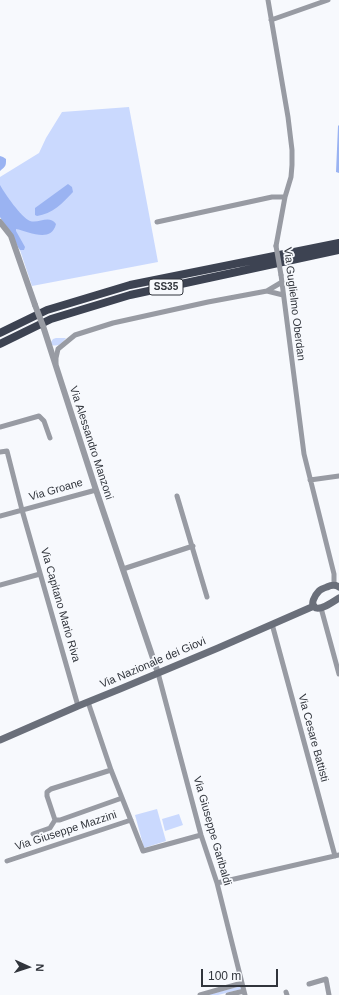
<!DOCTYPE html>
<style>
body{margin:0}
#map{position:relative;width:339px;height:995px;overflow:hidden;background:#f7f9fd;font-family:Helvetica,sans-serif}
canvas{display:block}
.north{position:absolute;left:8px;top:947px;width:40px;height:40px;-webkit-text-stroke:3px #f7f9fd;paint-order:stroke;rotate:93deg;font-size:11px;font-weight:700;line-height:16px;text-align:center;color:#31353c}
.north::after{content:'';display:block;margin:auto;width:14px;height:18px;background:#31353c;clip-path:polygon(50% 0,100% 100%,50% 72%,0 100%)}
.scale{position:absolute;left:201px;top:969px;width:77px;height:18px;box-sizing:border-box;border:2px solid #31353c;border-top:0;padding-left:5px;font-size:12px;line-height:14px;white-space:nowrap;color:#31353c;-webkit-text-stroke:3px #f7f9fd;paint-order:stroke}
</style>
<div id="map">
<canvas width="339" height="995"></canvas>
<div class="north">N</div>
<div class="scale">100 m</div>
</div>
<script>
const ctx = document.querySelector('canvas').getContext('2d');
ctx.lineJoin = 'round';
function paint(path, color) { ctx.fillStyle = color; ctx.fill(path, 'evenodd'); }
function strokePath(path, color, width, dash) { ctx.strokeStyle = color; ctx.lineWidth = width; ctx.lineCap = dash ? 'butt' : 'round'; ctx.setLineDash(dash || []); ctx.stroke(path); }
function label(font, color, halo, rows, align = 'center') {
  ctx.font = font + ' Helvetica,sans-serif'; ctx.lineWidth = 3.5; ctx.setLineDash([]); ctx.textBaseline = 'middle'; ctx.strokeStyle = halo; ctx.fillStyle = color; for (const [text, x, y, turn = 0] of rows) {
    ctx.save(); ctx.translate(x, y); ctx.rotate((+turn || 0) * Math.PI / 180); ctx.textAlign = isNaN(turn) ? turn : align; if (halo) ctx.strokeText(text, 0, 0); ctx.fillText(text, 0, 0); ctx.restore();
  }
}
const green = new Path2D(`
 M129,107L158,262L32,286L20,250L18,247L13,236L0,217V177L39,153L46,138L62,112Z
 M56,338H66C62,343 59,347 52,345L51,342L53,339Z
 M157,809L166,841L144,848L135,815Z
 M179,814L183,825L165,831L162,819Z
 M241,986L242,989L218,995H207Z`);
const forest = new Path2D(`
 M339,125V173L336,172L338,126Z
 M0,156L3,157L6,159C6,166 6,166 0,171Z
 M68,184L72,187L73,192C63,203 52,214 37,216L35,215V208Z
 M0,185C5,194 21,217 30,221C39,224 49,214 56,224C51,244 28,231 16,229V231L25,247L24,250H20L18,247L13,236L0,217Z`);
const minor = new Path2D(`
 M268,0L288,117L292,150V165L291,177L285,197L276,246
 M271,20L328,0
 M157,222L272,197H285
 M281,275L304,454L334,574V585
 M267,291L283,295
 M56,363V358L58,349L75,335L113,323L208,302L267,291L282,282
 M0,427L39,416L44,421L50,438
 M0,452L7,451L22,510L78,706
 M310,480L339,476
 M177,496L207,597
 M0,516L96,490
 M123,569L193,546
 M0,585L40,574
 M321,608L339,674
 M272,624L335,856
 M158,673L201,835L217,883L245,995
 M88,702L111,770L143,851L201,835
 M55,820L47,796V792L51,789L111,770
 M33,834L50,828L55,820H60L122,798
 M7,861L131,820
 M217,883L339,855
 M309,984L326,979L329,995
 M286,992L287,995
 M200,995L242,983
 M228,995L244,991`);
const tertiary = new Path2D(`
 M0,222L11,236L35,305
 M43,326L96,490L158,673`);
const secondary = new Path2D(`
 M339,587C335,584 331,585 327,587C324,588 321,589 319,591C315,595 309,605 316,608C322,610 334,601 339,598
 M0,740L78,706L120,689L218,648L314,606`);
const trunk = new Path2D(`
 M0,333L47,310L130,285L339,243
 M0,344L51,319L130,295L339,250`);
const minorBridge = new Path2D(`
 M276,246L281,275`);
const tertiaryBridge = new Path2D(`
 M35,305L43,326`);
const shields = [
 [166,287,34]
];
const shieldNames = [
 ["SS35",166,287]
];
const streetNames = [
 ["Via Guglielmo Oberdan",294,304,83],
 ["Via Alessandro Manzoni",91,443,72],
 ["Via Groane",56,490,-16],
 ["Via Capitano Mario Riva",60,605,74],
 ["Via Nazionale dei Giovi",153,663,-23],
 ["Via Cesare Battisti",313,738,75],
 ["Via Giuseppe Mazzini",66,831,-18],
 ["Via Giuseppe Garibaldi",212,831,74]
];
paint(green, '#cad9fe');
paint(forest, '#9ab3f2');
strokePath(minor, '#989ba3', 5);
strokePath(tertiary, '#989ba3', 6);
strokePath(secondary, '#6a6f7a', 7);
strokePath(trunk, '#3d4352', 8);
strokePath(minorBridge, '#989ba3', 5);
strokePath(tertiaryBridge, '#989ba3', 6);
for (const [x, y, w] of shields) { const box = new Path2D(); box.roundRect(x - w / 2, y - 8, w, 16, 3); ctx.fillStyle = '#f7f9fd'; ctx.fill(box); strokePath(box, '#31353c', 1); }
label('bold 10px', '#31353c', null, shieldNames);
label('11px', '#31353c', '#f7f9fd', streetNames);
</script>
